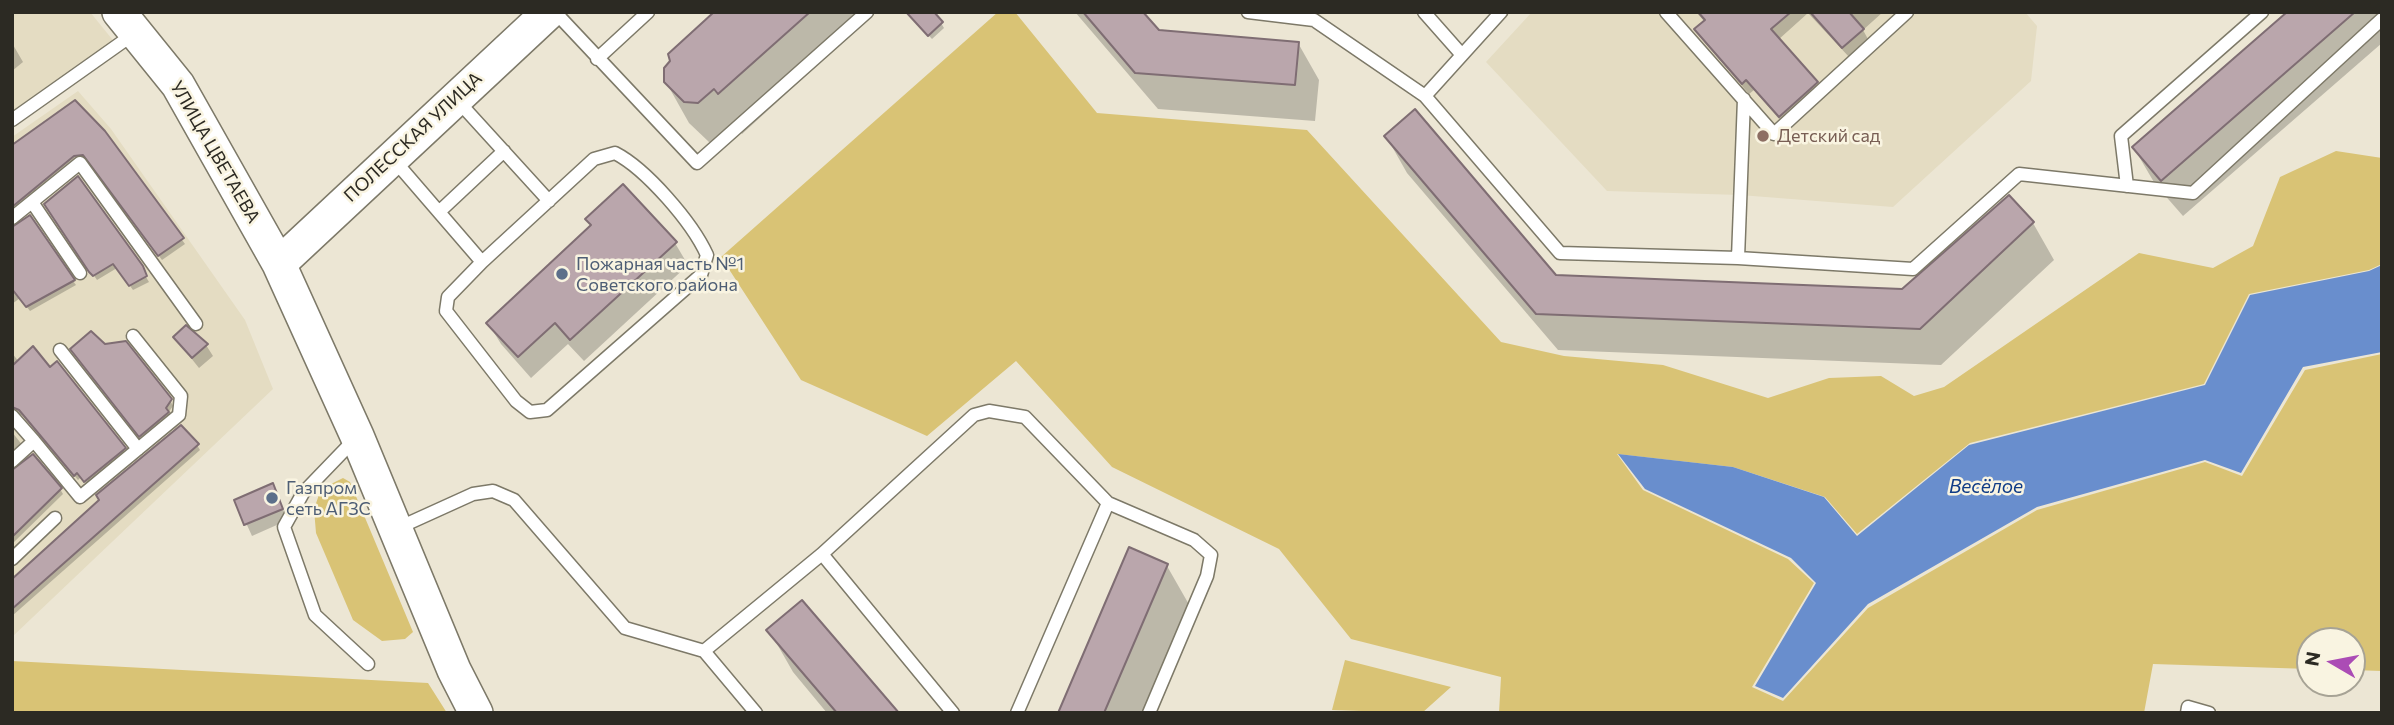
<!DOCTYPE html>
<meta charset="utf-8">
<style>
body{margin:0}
#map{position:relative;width:2394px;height:725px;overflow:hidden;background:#ece6d4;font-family:Commissioner,sans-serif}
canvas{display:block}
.frame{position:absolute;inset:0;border:14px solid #2c2a23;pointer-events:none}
.north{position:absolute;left:2296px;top:627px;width:70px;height:70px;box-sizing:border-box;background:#f9f4e1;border:2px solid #a7a395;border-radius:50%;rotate:280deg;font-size:19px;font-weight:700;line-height:28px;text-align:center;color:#2c2a23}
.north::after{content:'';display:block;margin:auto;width:24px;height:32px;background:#ab4cb5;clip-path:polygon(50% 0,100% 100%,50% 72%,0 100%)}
</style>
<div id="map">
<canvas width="2394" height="725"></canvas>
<div class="frame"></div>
<div class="north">N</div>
</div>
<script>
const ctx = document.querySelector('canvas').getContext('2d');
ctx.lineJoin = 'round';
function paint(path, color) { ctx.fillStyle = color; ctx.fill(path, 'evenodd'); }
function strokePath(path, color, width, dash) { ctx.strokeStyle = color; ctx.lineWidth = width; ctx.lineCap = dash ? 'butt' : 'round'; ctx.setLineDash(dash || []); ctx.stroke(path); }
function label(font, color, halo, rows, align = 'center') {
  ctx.font = font + ' Commissioner,sans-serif'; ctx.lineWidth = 5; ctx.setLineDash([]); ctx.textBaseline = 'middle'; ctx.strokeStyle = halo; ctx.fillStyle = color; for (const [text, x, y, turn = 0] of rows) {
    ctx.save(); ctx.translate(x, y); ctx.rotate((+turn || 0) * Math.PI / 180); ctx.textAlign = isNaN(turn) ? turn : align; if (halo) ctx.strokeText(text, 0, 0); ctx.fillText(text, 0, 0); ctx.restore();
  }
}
const built = new Path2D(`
 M12,12H90L116,44L12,119Z
 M1532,12H2025L2037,26L2031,81L1893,207L1740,195L1607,191L1486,62Z
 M78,91L111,129L245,320L273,389L12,637V137Z`);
const green = new Path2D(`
 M998,12H1015L1097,113L1307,130L1501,342L1564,356L1663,365L1768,398L1829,378L1881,376L1914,396L1944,387L2139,253L2213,268L2253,246L2280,177L2336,151L2382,158V264L2369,270L2249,294L2204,384L1970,443L1857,534L1825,497L1733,467L1617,454L1643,490L1788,559L1814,583L1752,687L1783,701L1868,608L2037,510L2205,462L2242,476L2305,370L2382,354V671L2352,670V641H2310V669L2153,664L2144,713H1499L1501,677L1351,639L1279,549L1112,467L1016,361L927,436L801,380L721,257Z
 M343,478L350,482L413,632L405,639L382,641L353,620L316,533L314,509L321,489Z
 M1345,660L1451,687L1422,713L1332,710Z
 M12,661L428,683L447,713H12Z`);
const water = new Path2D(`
 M2382,265V352L2303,367L2241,473L2205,460L2037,507L1868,604L1783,698L1755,686L1816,583L1791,558L1645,489L1618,454L1733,467L1824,497L1857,536L1969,445L2205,385L2250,295L2369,271Z`);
const shadow = new Path2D(`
 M716,12H876L742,134L738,128L722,143L709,142L689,123L666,82Z
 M1075,12H1140L1158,32L1298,43L1319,80L1315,121L1158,109Z
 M1696,12H1883L1863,30L1869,41L1850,58L1808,13L1778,40L1823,94L1786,127L1754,90L1749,94L1703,40L1697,29L1705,22Z
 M2289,12H2382V43L2183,216L2155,184L2134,148Z
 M912,18L941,23L944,28L932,39Z
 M12,43L23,62L12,71Z
 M103,132L185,244L162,260L87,159L77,161L12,215V147Z
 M1386,136L1555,276L1903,291L2009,197L2033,223L2054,260L1941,365L1558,350L1407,173Z
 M78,178L146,277L149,282L133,290L117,268L97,280L49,209Z
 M587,219L675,243L688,265L584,361L568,344L531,378L501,344L488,323L592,227Z
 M12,228L73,281L76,285L30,311L20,298L12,304Z
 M175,338L206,345L213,356L199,368Z
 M12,353L19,362L50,369L127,454L88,486L81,477L78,480L23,415L12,414Z
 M76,354L170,400L173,406L168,413L171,417L143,440Z
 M12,432L23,446L12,457Z
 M197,445L200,450L12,616V581Z
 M12,470L60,489L63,494L12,544Z
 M272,485L288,520L252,536L236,501Z
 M1167,566L1191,608L1146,713H1060Z
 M769,630L896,713H827L793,672Z`);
const building = new Path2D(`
 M714,12H810L718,94L714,89L698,103L684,102L664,82V68L670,61L668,54Z
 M906,12H934L943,22L928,36Z
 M1083,12H1143L1159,30L1299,42L1295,85L1135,73Z
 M1698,12H1791L1771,29L1818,82L1779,117L1746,80L1742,84L1694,29L1705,20Z
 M1810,12H1849L1864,29L1842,48Z
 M2287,12H2355L2161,181L2132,147Z
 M75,100L105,131L184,238L158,256L83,155L74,156L12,207V145Z
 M1415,109L1556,275L1902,289L2009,195L2034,222L1920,329L1536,314L1384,136Z
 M78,176L143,266L147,276L129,286L113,264L93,276L89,272L44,204Z
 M623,184L677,242L570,340L555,323L518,357L486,323L591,225L585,219Z
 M30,215L75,280L26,307L12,289V227Z
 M186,325L208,344L192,358L173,337Z
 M91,331L105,344L126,341L172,399L166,408L169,412L139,437L70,349Z
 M33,346L50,367L57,361L126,448L84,482L77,473L74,476L19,410L12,407V366Z
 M181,425L199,444L12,609V579L99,500L96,495Z
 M33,454L62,488L12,537V470Z
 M273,483L283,509L244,525L234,500Z
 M1129,547L1168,564L1104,713H1058Z
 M802,600L899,713H837L766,630Z`);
const lane = new Path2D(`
 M555,12L697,163L867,12
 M1248,12L1314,20L1425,96L1560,253L1738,258L1913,269L2019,174L2193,193L2382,19
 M1424,12L1462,55
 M1666,12L1774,134L1907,12
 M597,59L648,12
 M1425,96L1501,12
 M457,100L549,201
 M12,120L135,33
 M394,160L482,262L448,297L446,311L516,401L530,412L547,410L701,275L707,255C692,222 646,169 615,153L594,159L482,262
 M2127,186L2121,136L2262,12
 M32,202L80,273
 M440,211L504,151
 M12,218L80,163L196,324
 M1738,258L1744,99
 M60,350L138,449
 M12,416L34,441
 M355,439L303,493L284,527L315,615L368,664
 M12,461L34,441L80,497L179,415L181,396L133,336
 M398,528L473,494L493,491L514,500L625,628L704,651L756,713
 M822,554L974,415L989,411L1025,417L1108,503
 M12,559L55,518
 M704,651L822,554L953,713
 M1017,713L1108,503L1194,540L1211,555L1207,576L1149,713
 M2187,713L2188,707L2209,713`);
const secondary = new Path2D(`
 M119,12L178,85L279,264L357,436L454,670L476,713
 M279,264L549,12`);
const markers = [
 [1763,136,7,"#8d6e63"],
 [562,274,7,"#5c6f8a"],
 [272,498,7,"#5c6f8a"]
];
const educationNames = [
 ["Детский сад",1777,136]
];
const streetNames = [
 ["ПОЛЕССКАЯ УЛИЦА",413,137,-43],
 ["УЛИЦА ЦВЕТАЕВА",215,152,60]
];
const serviceNames = [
 ["Пожарная часть №1",576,264],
 ["Советского района",576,285],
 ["Газпром",286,488],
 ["сеть АГЗС",286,509]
];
const waterNames = [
 ["Весёлое",1986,487]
];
paint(built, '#e4dcc2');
paint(green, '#d9c375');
paint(water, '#698ecd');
paint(shadow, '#0003');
paint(building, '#baa6ac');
strokePath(building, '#7f6d73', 2);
strokePath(lane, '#7d7968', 15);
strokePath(secondary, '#7d7968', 36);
strokePath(lane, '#fff', 12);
strokePath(secondary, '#fff', 33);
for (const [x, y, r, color] of markers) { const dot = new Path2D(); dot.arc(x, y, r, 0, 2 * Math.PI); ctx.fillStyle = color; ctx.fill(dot); strokePath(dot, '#f9f4e1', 2.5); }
label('18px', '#785e54', '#f9f4e1', educationNames, 'left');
label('18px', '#2c2a23', '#f9f4e1', streetNames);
label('18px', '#4e5e75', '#f9f4e1', serviceNames, 'left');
label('italic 19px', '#103c86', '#f9f4e1', waterNames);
</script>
